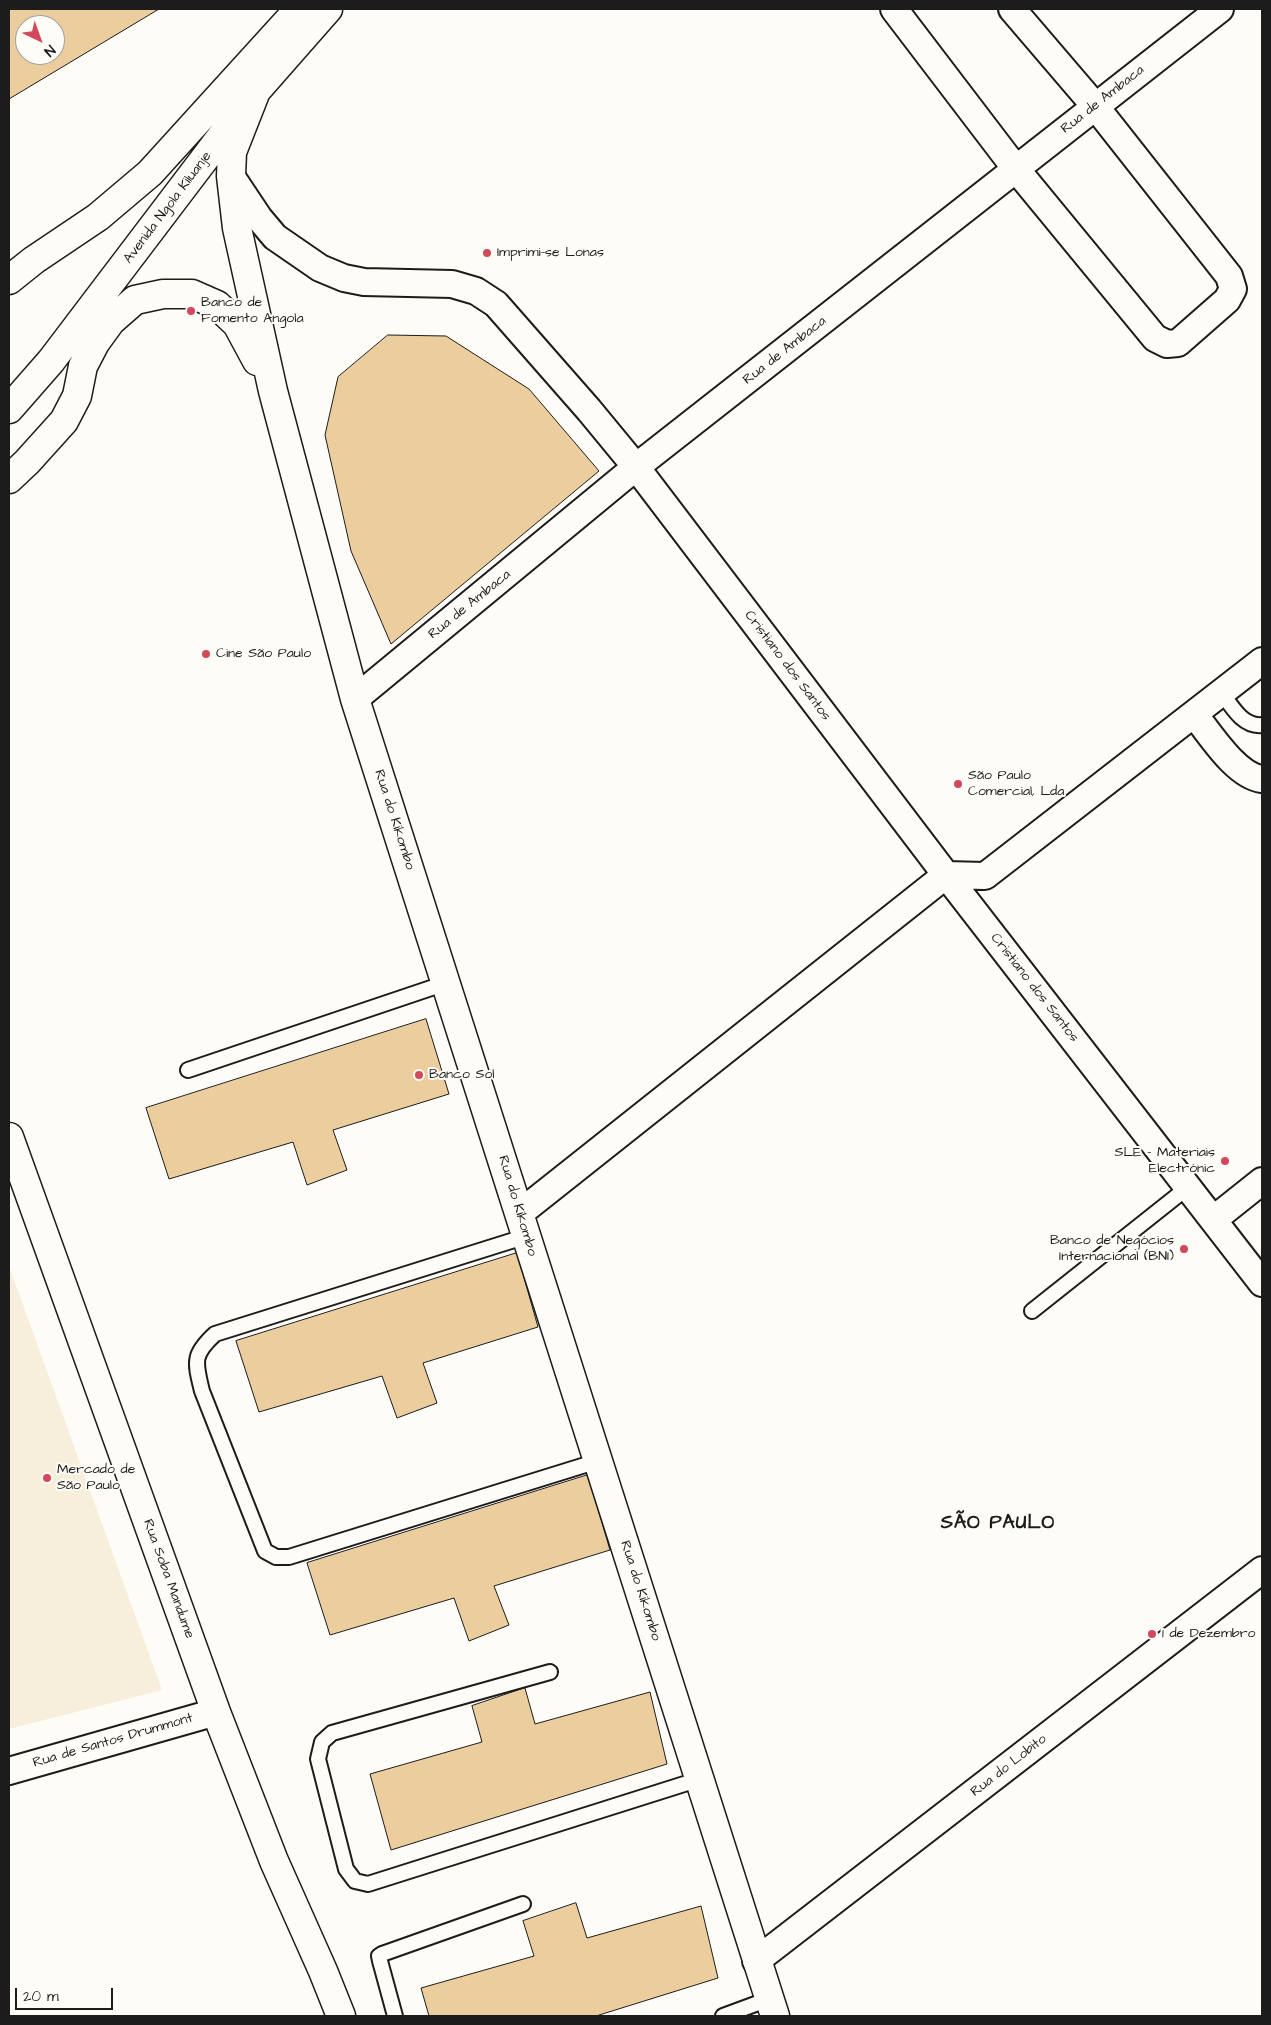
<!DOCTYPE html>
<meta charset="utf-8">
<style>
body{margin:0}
#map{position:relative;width:1271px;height:2025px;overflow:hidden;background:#fdfcf7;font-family:"Architects Daughter",sans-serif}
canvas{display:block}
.frame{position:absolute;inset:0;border:10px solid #1c1c1c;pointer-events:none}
.north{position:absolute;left:15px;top:15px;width:50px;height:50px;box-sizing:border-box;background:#fdfcf7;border:1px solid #a3a29f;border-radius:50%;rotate:138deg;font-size:14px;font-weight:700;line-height:20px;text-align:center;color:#1c1c1c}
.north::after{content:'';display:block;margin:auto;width:18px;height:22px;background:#d1495b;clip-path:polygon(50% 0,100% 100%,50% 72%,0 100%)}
.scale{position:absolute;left:15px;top:1988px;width:98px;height:22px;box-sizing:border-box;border:2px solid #1c1c1c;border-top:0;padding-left:6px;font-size:15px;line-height:18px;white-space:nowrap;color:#1c1c1c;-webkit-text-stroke:4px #fdfcf7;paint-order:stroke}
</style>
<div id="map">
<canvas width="1271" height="2025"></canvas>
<div class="frame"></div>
<div class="north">N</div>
<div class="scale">20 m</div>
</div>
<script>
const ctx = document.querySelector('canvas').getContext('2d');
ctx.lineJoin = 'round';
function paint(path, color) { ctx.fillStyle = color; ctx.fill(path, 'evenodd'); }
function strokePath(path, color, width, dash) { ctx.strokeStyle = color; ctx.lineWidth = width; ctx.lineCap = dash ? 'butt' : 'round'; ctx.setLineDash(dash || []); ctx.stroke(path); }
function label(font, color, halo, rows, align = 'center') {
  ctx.font = font + ' "Architects Daughter",sans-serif'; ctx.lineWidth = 4; ctx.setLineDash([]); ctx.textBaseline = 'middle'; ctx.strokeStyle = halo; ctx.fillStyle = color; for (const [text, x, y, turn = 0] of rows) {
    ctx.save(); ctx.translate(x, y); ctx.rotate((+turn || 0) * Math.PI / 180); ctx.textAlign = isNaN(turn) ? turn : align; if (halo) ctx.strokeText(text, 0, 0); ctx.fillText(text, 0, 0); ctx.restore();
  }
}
const built = new Path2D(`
 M9,1266L162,1690L9,1729Z`);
const building = new Path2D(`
 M9,9H159L9,99ZM25,25H55V55H25Z
 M388,335L446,336L529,389L599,471L391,644L351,551L325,435L338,377Z
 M426,1019L449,1094L333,1130L347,1170L307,1185L293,1142L169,1179L146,1108Z
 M517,1253L538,1327L423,1363L437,1403L397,1418L382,1376L259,1412L236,1341Z
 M588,1475L610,1550L494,1586L509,1625L469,1641L454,1598L330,1635L307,1563Z
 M525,1688L535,1724L650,1692L667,1764L391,1850L370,1774L482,1742L472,1706Z
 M576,1903L587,1938L701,1906L718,1978L596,2016H429L421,1988L534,1956L523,1921Z`);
const lane = new Path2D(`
 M1222,693C1232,707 1243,727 1262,725
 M188,1070L446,983
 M527,1236L215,1334C192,1355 195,1362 202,1391L265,1551L276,1557H289L598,1461
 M1032,1311L1187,1188
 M550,1672L332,1733L322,1742L318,1759L346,1869L355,1881L368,1884L700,1779
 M395,2016L380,1961L379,1956L382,1954L523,1904
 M723,2016L769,1999`);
const street = new Path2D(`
 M894,9L1016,169L1155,338L1167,344L1178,343L1227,300L1233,289L1229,276L1095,106L1012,9
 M231,176L259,218L275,237L320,268L344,278L364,282L452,284L476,291L496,304L589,410L636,467L946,875L1262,1283
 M355,699L636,467L1220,9
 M1194,714C1210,734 1236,776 1262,779
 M520,1213L946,875L985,876L1262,661
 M1213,1220L1262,1181
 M9,1771L216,1712
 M756,1961L1262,1570`);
const secondary = new Path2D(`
 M256,91L232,152L231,176L237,228L273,391L355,699L775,2016
 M9,280L34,260L98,217L150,173L299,9
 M9,409L51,361L256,91L328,9
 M9,479L27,462L64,421L77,396L83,366L95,343L111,321L135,300L163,294H192L217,305L237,324L257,361
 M9,1137L216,1712L274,1861L323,1971L341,2016`);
const markers = [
 [487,253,5,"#d1495b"],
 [191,311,5,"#d1495b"],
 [206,654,5,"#d1495b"],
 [958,784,5,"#d1495b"],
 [419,1075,5,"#d1495b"],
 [1225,1161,5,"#d1495b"],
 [1184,1249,5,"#d1495b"],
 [47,1478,5,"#d1495b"],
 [1152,1634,5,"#d1495b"]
];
const streetNames = [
 ["Rua de Ambaca",1103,100,-38],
 ["Avenida Ngola Kiluanje",168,208,-53],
 ["Rua de Ambaca",785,351,-38],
 ["Rua de Ambaca",470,605,-39],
 ["Cristiano dos Santos",787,666,53],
 ["Rua do Kikombo",394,820,72],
 ["Cristiano dos Santos",1034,988,52],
 ["Rua do Kikombo",517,1206,73],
 ["Rua Soba Mandume",168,1579,70],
 ["Rua do Kikombo",640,1591,72],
 ["Rua de Santos Drummont",113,1741,-16],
 ["Rua do Lobito",1009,1766,-38]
];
const poiNames = [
 ["Imprimi-se Lonas",497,253],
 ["Banco de",201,303],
 ["Fomento Angola",201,319],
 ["Cine São Paulo",216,654],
 ["São Paulo",968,776],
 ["Comercial, Lda",968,792],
 ["Banco Sol",429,1075],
 ["SLE - Materiais",1215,1153,"right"],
 ["Electrónic",1215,1169,"right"],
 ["Banco de Negócios",1174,1241,"right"],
 ["Internacional (BNI)",1174,1257,"right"],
 ["Mercado de",57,1470],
 ["São Paulo",57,1486],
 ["1 de Dezembro",1162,1634]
];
const districtNames = [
 ["SÃO PAULO",998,1524]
];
paint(built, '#f8eedc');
paint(building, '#ebcd9e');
strokePath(building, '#1c1c1c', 1);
strokePath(lane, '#1c1c1c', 18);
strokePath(street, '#1c1c1c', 30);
strokePath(secondary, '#1c1c1c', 31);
strokePath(lane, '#fdfcf7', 14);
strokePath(street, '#fdfcf7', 26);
strokePath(secondary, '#fdfcf7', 28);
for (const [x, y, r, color] of markers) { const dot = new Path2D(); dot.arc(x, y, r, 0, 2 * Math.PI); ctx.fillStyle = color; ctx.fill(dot); strokePath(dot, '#fdfcf7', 2); }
label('14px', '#1c1c1c', '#fdfcf7', streetNames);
label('14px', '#1c1c1c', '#fdfcf7', poiNames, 'left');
ctx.letterSpacing = '1px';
label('bold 19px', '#1c1c1c', '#fdfcf7', districtNames);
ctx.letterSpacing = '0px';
</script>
